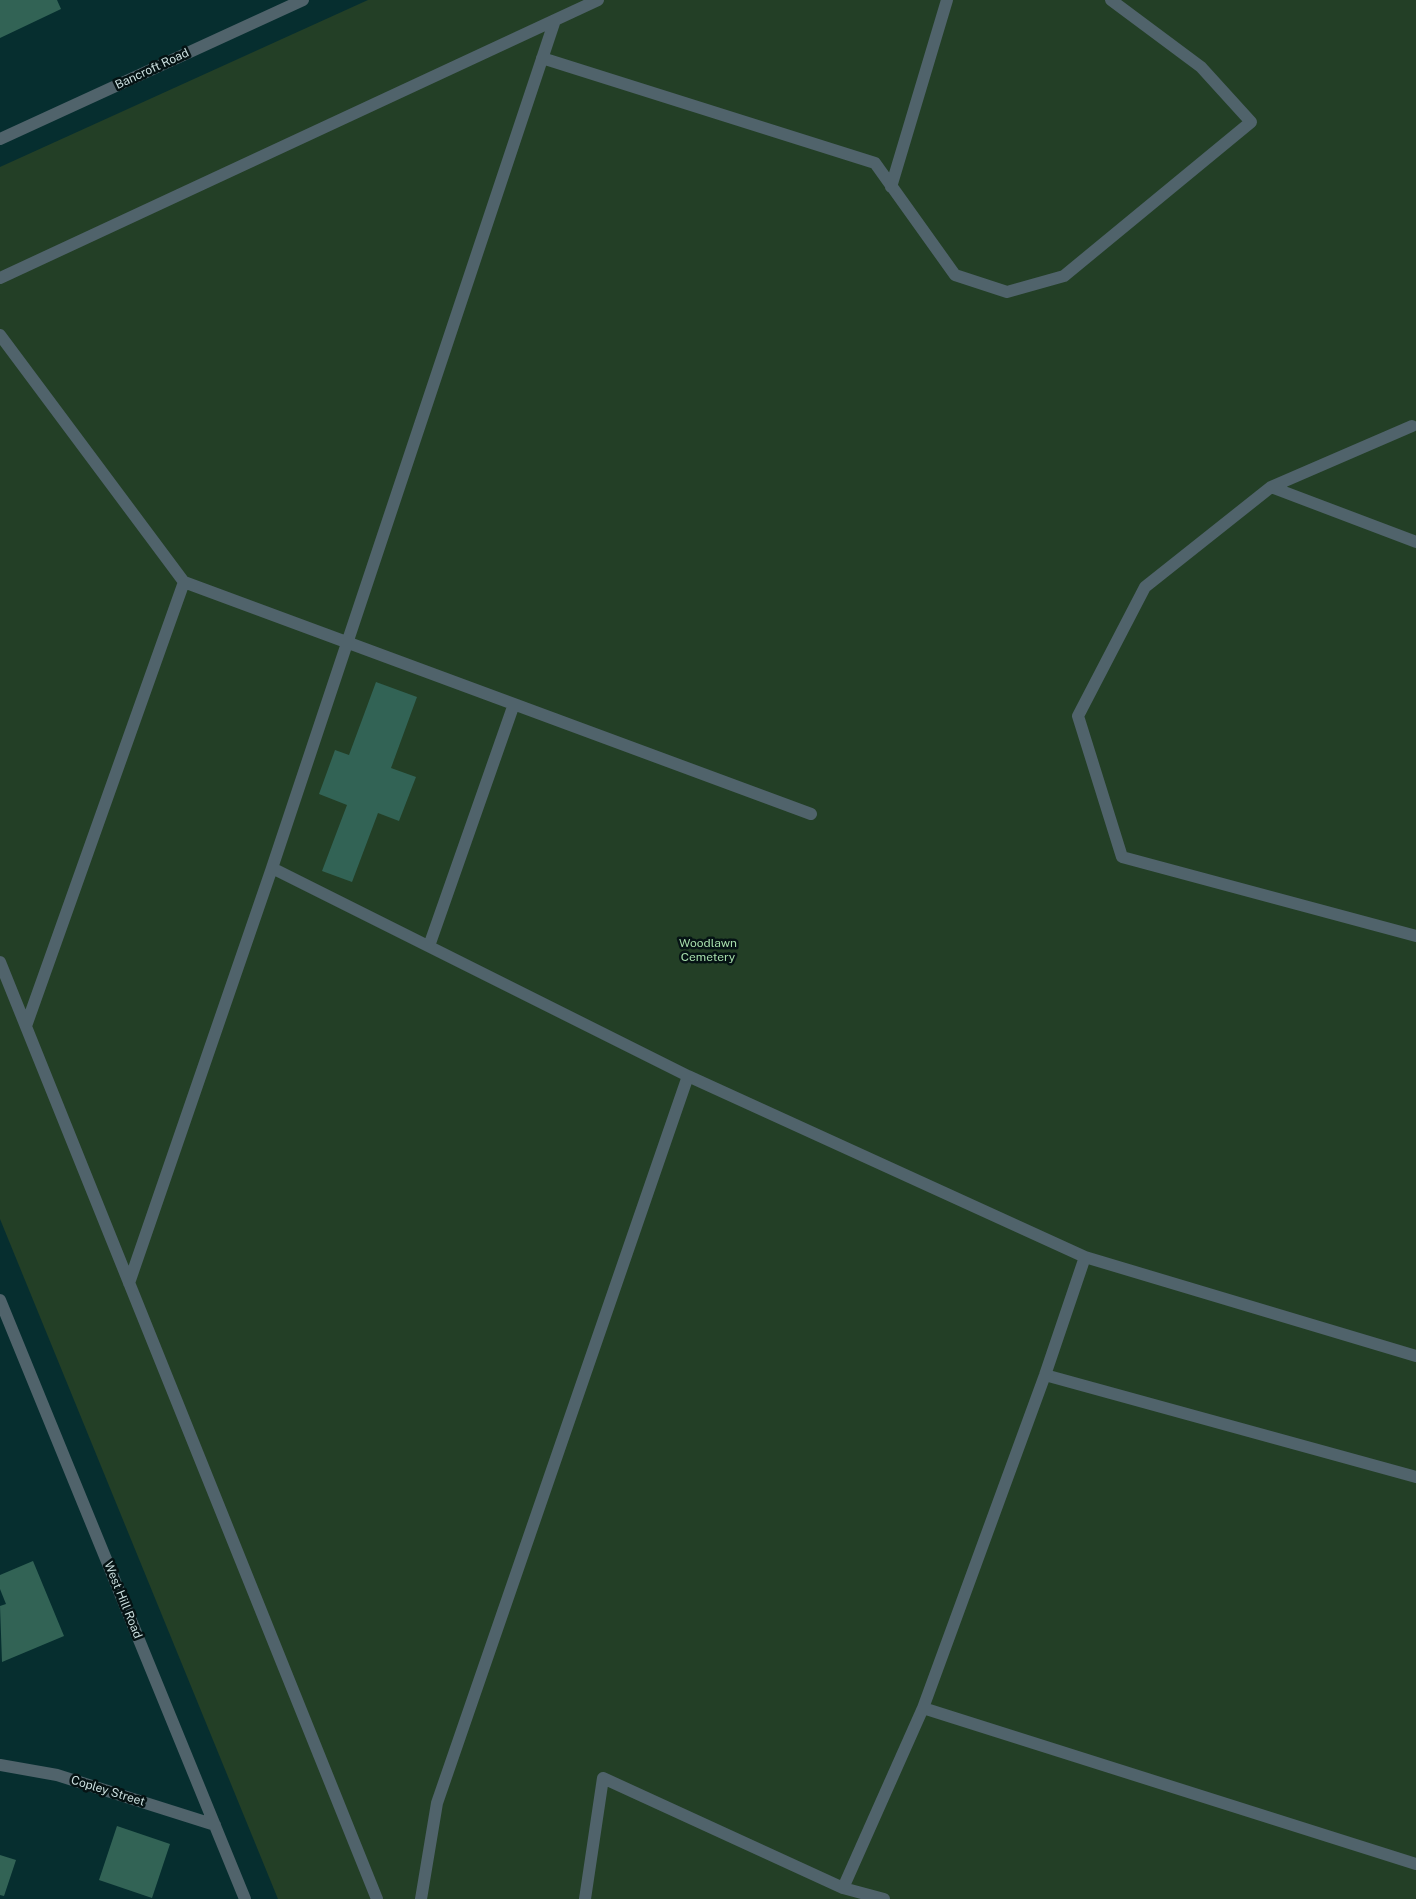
<!DOCTYPE html>
<style>
body{margin:0}
canvas{display:block;background:#062e2f}
</style>
<canvas width="1416" height="1899"></canvas>
<script>
const ctx = document.querySelector('canvas').getContext('2d');
ctx.lineJoin = 'round';
function paint(path, color) { ctx.fillStyle = color; ctx.fill(path, 'evenodd'); }
function strokePath(path, color, width, dash) { ctx.strokeStyle = color; ctx.lineWidth = width; ctx.lineCap = dash ? 'butt' : 'round'; ctx.setLineDash(dash || []); ctx.stroke(path); }
function label(font, color, halo, rows, align = 'center') {
  ctx.font = font + ' "Public Sans",sans-serif'; ctx.lineWidth = 5; ctx.setLineDash([]); ctx.textBaseline = 'middle'; ctx.strokeStyle = halo; ctx.fillStyle = color; for (const [text, x, y, turn = 0] of rows) {
    ctx.save(); ctx.translate(x, y); ctx.rotate((+turn || 0) * Math.PI / 180); ctx.textAlign = isNaN(turn) ? turn : align; if (halo) ctx.strokeText(text, 0, 0); ctx.fillText(text, 0, 0); ctx.restore();
  }
}
const green = new Path2D(`
 M368,0H1416V1899H278L0,1219V167Z`);
const building = new Path2D(`
 M0,0H57L61,9L0,38Z
 M376,682L417,697L391,768L416,777L399,821L378,813L352,882L322,871L347,805L319,794L335,750L349,755Z
 M33,1561L64,1636L2,1662L0,1606L6,1604L0,1589V1575Z
 M117,1826L170,1844L152,1898L99,1880Z
 M0,1855L16,1860L4,1896L0,1895Z`);
const service = new Path2D(`
 M542,58L875,163L955,275L1007,292L1064,276L1251,122L1201,67L1111,0
 M891,187L947,0
 M0,278L555,20
 M0,335L184,582L811,814
 M1412,426L1271,487L1145,587L1078,716L1122,857L1416,936
 M1271,487L1416,542
 M429,946L514,704
 M0,962L377,1899
 M26,1026L184,582
 M688,1076L1085,1257L1416,1356
 M129,1283L272,868
 M1045,1375L1416,1477
 M923,1708L1045,1375L1085,1257
 M843,1888L923,1708L1416,1864
 M421,1899L437,1803L688,1076L272,868L555,20L598,0
 M585,1899L603,1778L843,1888L884,1899`);
const minor = new Path2D(`
 M0,1300L245,1899
 M0,1765L57,1775L215,1825`);
const tertiary = new Path2D(`
 M0,139L303,0`);
const streetNames = [
 ["Bancroft Road",152,69,-25],
 ["West Hill Road",123,1600,68],
 ["Copley Street",108,1791,17]
];
const parkNames = [
 ["Woodlawn",708,943],
 ["Cemetery",708,957]
];
paint(green, '#233f26');
paint(building, '#326355');
strokePath(service, '#50636b', 12);
strokePath(minor, '#50636b', 12);
strokePath(tertiary, '#50636b', 12);
label('12px', '#cbdfdf', '#051314', streetNames);
label('12px', '#a7deac', '#051314', parkNames);
</script>
